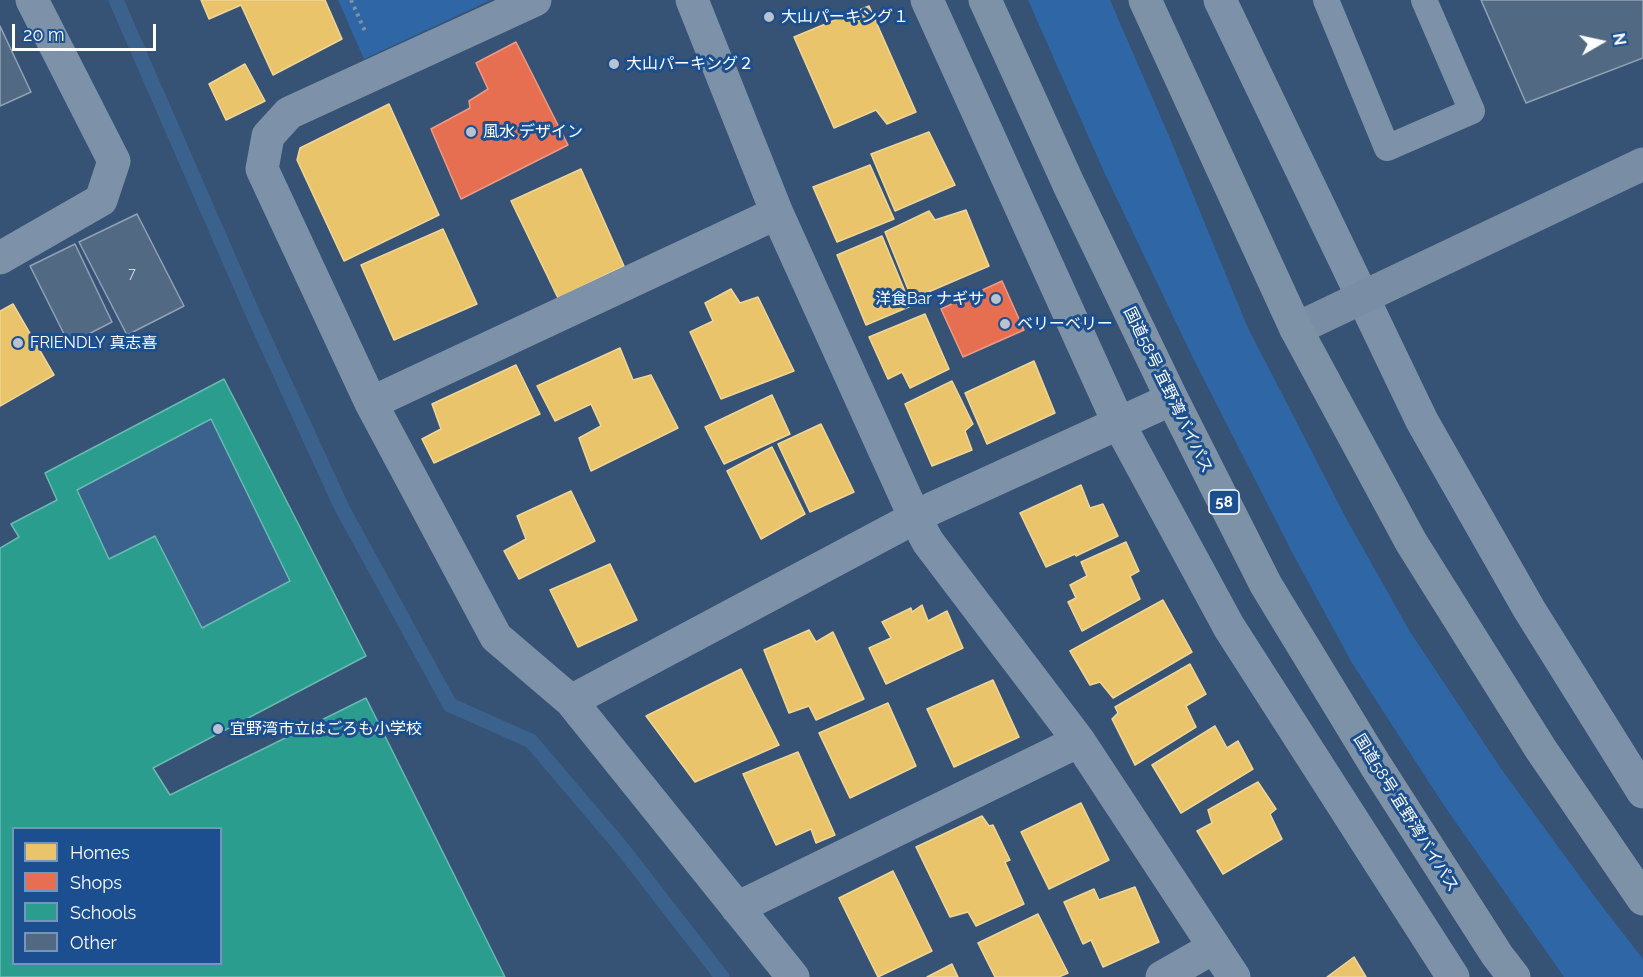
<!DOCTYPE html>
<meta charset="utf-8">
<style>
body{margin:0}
#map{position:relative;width:1643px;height:977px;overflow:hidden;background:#365274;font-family:Raleway,sans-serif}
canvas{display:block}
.legend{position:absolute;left:12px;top:827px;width:210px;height:138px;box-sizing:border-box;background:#1b4f8f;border:2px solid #7695bc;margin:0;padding:8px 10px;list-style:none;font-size:18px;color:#fff}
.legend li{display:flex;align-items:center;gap:12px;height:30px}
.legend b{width:30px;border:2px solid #7695bc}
.north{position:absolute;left:1571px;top:12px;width:60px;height:60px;-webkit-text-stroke:4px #1b4f8f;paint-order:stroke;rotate:81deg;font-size:16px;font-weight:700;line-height:24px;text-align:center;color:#fff}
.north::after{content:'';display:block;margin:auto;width:21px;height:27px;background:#fff;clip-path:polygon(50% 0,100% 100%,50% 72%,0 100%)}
.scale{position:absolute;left:12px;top:24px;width:144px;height:27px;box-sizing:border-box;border:3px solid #fff;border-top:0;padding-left:8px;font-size:18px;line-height:21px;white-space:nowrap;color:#fff;-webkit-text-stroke:4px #1b4f8f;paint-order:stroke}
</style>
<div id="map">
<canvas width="1643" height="977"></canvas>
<ul class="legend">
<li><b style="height:16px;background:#e9c46a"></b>Homes</li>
<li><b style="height:16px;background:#e76f51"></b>Shops</li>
<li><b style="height:16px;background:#2a9d8f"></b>Schools</li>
<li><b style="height:16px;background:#526984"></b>Other</li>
</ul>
<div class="north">N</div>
<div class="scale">20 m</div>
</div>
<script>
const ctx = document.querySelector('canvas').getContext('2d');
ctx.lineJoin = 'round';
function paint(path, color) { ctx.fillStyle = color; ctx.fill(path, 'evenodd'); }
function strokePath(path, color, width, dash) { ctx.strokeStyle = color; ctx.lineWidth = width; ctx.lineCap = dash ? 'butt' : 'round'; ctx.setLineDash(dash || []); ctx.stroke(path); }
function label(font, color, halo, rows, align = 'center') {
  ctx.font = font + ' Raleway,"Noto Sans JP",sans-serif'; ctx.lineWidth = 6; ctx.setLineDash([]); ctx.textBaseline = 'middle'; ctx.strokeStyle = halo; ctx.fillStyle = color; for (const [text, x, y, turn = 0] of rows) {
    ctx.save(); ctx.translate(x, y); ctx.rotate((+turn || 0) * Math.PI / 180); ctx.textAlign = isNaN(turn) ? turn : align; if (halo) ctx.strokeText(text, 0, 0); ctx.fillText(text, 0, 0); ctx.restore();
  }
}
const green = new Path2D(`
 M338,0H491L364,59Z
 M1028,0H1110L1169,136L1247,326L1347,520L1409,630L1502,770L1595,897L1643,959V977H1564L1443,804L1352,663L1294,556L1193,358L1105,174Z`);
const water = new Path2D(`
 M211,419L290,581L202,628L155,537L109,559L77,490Z`);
const homes = new Path2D(`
 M201,0H325L342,39L273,75L241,5L209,19Z
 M869,6L916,112L887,124L876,110L834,128L794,37Z
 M245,64L265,101L226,120L209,84Z
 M389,104L439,215L344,261L297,160L300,148Z
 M929,132L955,185L895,211L871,154Z
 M870,165L894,219L837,242L813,187Z
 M581,169L624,266L558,298L511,201Z
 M966,210L989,266L912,299L885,232L929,211L935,220Z
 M443,229L477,304L394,340L361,265Z
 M882,236L911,306L866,325L837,255Z
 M731,289L740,303L758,297L794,371L721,399L690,332L713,321L705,303Z
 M13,304L54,375L0,406V311Z
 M925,314L949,369L910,388L902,372L888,379L869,337Z
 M620,348L633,380L651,375L678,428L591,471L579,438L601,426L591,404L555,421L537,386Z
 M1034,361L1055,413L987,444L965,393Z
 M516,365L540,414L434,463L422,439L441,429L432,404Z
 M952,381L973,424L965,431L972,450L932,466L905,404Z
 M772,395L790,434L724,464L705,427Z
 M821,424L854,492L810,512L778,444Z
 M772,447L805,514L761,539L727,471Z
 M1081,485L1090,508L1103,504L1118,536L1076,556L1075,554L1046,567L1020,513Z
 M571,491L595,541L519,579L504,551L526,539L517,516Z
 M1126,542L1139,571L1130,576L1140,599L1082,631L1068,602L1076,598L1070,585L1087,576L1081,562Z
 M610,564L637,620L578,647L550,590Z
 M1163,600L1192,652L1113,698L1100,682L1090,685L1070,651Z
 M922,605L928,621L947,611L963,648L886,684L869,648L891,638L882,622L911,608L912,612Z
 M809,630L816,642L833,632L864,699L816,720L809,706L789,713L764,650Z
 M1190,664L1206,694L1186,706L1196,727L1135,765L1112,719L1118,713L1115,707Z
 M741,669L779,745L695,782L646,716Z
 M993,680L1019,737L954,767L927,709Z
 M888,703L916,766L850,798L819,733Z
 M1215,726L1227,748L1238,741L1253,769L1181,813L1152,765Z
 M798,752L835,835L816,843L811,829L776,845L743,774Z
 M1258,782L1276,809L1270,814L1282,839L1223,874L1197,831L1212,823L1208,810Z
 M1081,803L1109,860L1049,889L1021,832Z
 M982,816L989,826L993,825L1010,860L1005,862L1024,904L976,926L968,912L950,917L916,847Z
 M893,871L932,951L878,977L839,898Z
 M1135,887L1159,942L1103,967L1091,940L1083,944L1064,902L1094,889L1099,900Z
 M1038,914L1068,973L1059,977H995L978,943Z
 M1354,957L1366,977H1327Z
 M952,964L958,977H927Z`);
const shops = new Path2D(`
 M516,42L568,145L461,199L431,129L470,108L469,101L488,89L476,63Z
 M1002,281L1024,330L963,357L941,309Z`);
const schools = new Path2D(`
 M224,379L366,656L153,768L170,795L366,698L505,977H0V548L19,537L11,524L57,500L45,473ZM211,419L290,581L202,628L155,536L109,559L77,490ZM14,828H220V964H14Z`);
const stream = new Path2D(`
 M116,0L253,314L342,508L450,705L531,741L622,848L722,977`);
const building = new Path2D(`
 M1481,0H1643V58L1526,103Z
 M0,26L31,92L0,106Z
 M137,214L184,306L127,335L79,242Z
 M75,244L112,322L69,344L30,266Z`);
const path = new Path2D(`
 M351,0L365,31`);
const lane = new Path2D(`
 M1326,0L1387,148L1472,111L1424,0`);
const street = new Path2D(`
 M535,0L289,113L268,136L262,169L371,403L496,637L571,701L793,977
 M692,0L777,213L915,518L928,542L1079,741L1234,977
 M927,0L1119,424L1229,627L1453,977
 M1220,0L1422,421L1529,609L1643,792
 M0,258L101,200L114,161L32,0
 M371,403L777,213
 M571,701L933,508L1172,399
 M737,908L1079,741
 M1162,977L1213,948`);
const secondary = new Path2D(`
 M1296,329L1643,164`);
const highway = new Path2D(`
 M985,0L1069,185L1172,399L1266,585L1376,766L1497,955L1514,977
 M1145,0L1296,329L1411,542L1540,748L1643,899`);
const markers = [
 [769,17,6,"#b9c2ce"],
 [614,64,6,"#b9c2ce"],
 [471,132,6,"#b9c2ce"],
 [996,299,6,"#b9c2ce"],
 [1005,324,6,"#b9c2ce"],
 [18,343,6,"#b9c2ce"],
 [218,729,6,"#b9c2ce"]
];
const numberNames = [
 ["7",132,274]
];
const shields = [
 [1224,502,30]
];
const shieldNames = [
 ["58",1224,502]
];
const poiNames = [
 ["大山パーキング１",781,17],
 ["大山パーキング２",626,64],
 ["風水 デザイン",483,132],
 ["洋食Bar ナギサ",984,299,"right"],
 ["ベリーベリー",1017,324],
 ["FRIENDLY 真志喜",30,343],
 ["宜野湾市立はごろも小学校",230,729]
];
const streetNames = [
 ["国道58号 宜野湾バイパス",1168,390,64],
 ["国道58号 宜野湾バイパス",1406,813,58]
];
paint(green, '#2f66a5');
paint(water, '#3b618d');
paint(homes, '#e9c46a');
strokePath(homes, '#f0d697', 1.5);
paint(shops, '#e76f51');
strokePath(shops, '#ee9a85', 1.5);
paint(schools, '#2a9d8f');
strokePath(schools, '#6abab1', 1.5);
strokePath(stream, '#3b618d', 15);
paint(building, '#526984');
strokePath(building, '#92a2b6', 1.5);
strokePath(path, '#7d92a8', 4, [3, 4.5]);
strokePath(lane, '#7d92a8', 26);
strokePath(street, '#7d92a8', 33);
strokePath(secondary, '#798da4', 33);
strokePath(highway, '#7e92a7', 33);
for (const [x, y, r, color] of markers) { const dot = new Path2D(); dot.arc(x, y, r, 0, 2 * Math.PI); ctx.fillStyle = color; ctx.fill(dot); strokePath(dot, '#1b4f8f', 2); }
label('14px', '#d4dae0', null, numberNames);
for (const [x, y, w] of shields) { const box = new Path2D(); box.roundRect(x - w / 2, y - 12, w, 24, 4.5); ctx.fillStyle = '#1b4f8f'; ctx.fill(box); strokePath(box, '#fff', 1.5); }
label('bold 15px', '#fff', null, shieldNames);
label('16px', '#fff', '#1b4f8f', poiNames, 'left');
label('16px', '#fff', '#1b4f8f', streetNames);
</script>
